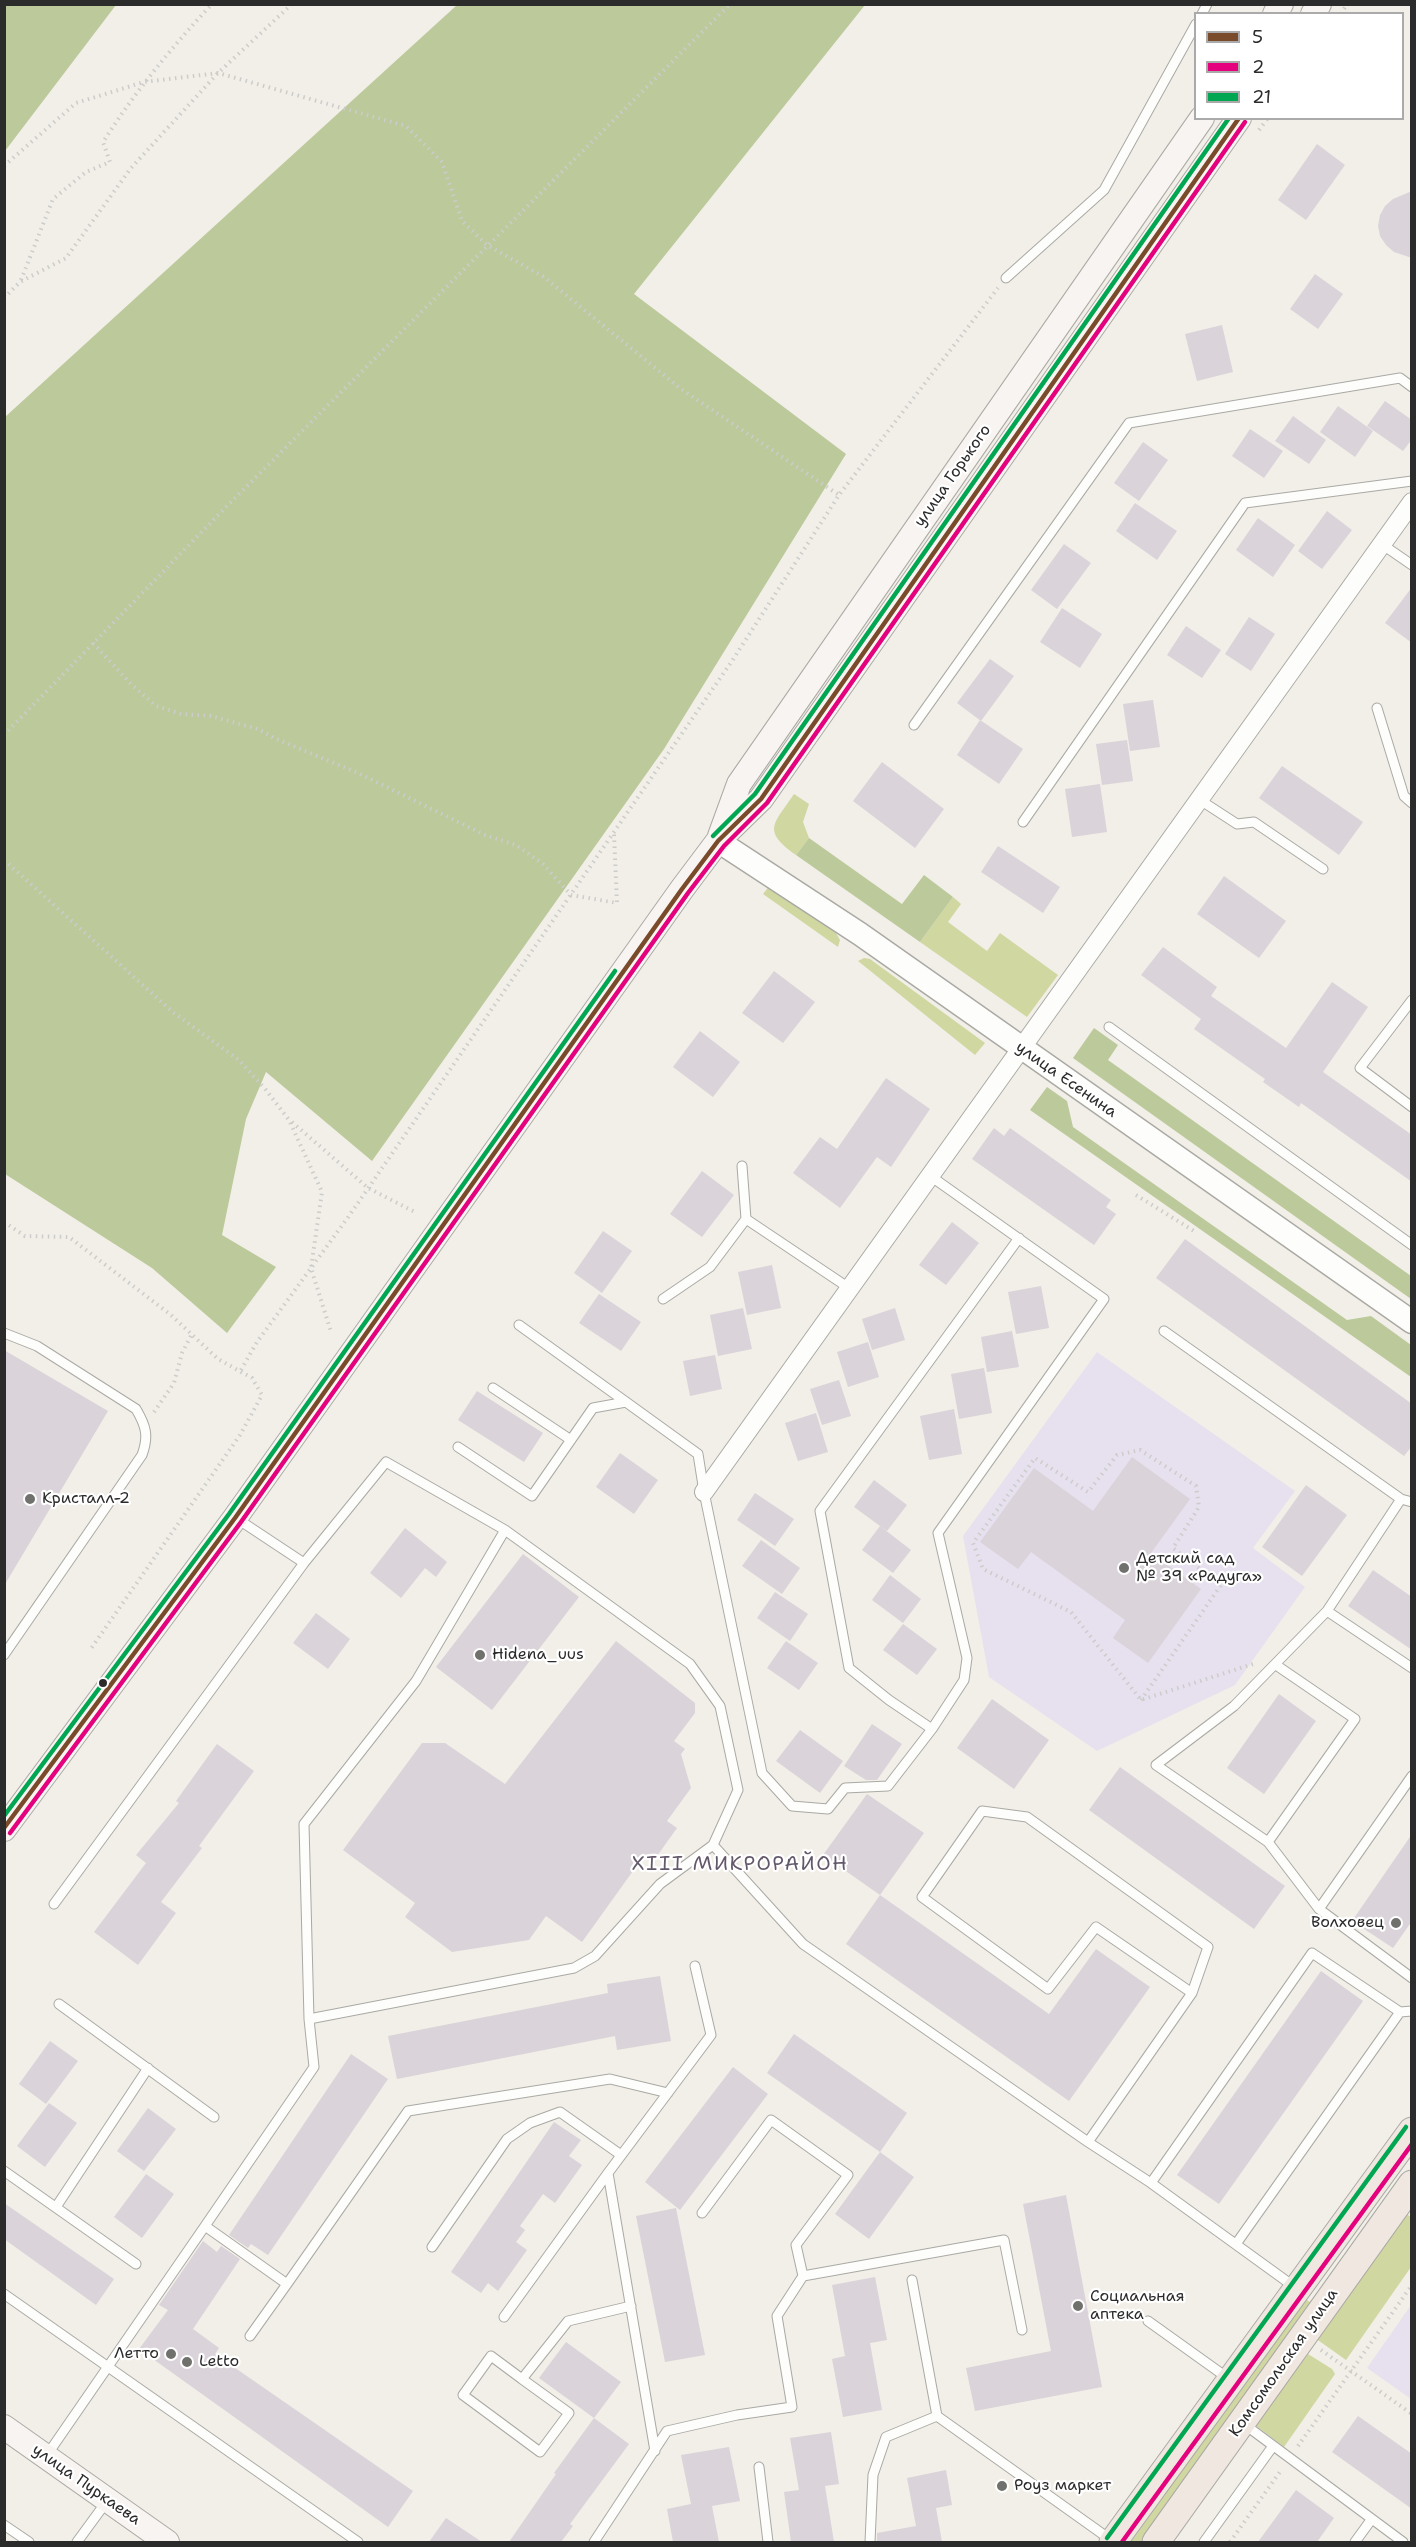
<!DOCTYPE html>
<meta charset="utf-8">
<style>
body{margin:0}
#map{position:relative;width:1416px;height:2547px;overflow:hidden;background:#f1efe7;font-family:"Shantell Sans",sans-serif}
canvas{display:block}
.frame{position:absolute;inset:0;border:6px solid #2b2b2b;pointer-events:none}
.legend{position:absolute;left:1194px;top:12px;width:210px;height:108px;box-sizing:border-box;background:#fff;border:2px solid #aaa;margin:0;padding:8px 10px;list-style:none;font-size:18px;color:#2b2b2b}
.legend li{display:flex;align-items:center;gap:12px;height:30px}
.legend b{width:30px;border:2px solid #aaa}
</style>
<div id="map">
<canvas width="1416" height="2547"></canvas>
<div class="frame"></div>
<ul class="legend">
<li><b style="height:8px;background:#7a4b2a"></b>5</li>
<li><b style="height:8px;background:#e5007d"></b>2</li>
<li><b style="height:8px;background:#00a651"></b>21</li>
</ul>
</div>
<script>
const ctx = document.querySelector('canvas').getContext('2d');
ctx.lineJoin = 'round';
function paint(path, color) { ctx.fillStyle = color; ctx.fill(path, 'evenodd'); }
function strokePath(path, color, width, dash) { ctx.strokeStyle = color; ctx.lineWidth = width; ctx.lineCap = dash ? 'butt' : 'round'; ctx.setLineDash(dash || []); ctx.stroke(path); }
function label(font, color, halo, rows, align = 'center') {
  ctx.font = font + ' "Shantell Sans",sans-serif'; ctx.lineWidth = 4.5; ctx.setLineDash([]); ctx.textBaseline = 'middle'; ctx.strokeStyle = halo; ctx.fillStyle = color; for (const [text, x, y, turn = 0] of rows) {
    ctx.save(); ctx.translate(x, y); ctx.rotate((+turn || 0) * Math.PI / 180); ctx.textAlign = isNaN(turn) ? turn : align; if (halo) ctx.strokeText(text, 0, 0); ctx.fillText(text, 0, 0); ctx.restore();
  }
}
const built = new Path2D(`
 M1097,1352L1295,1491L1253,1548L1305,1587L1235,1685L1097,1751L989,1677L963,1536Z
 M1411,2305V2399L1367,2368Z`);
const green = new Path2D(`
 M794,794L809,804L803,822L809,838L796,855C761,830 774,824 794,794Z
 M770,885L836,933L840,940L838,947L763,894Z
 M953,897L961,904L948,922L987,951L1000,933L1058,975L1027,1017L920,942Z
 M864,958L870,959L985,1043L975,1055L858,961Z
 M1405,2213L1411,2217V2267L1346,2360L1315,2338Z
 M1304,2298L1311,2303L1143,2542H1131Z
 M1308,2354L1332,2369L1335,2374L1284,2447L1255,2425Z`);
const forest = new Path2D(`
 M5,4L116,5L5,151L4,5Z
 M457,5H865L634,294L846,454L664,749L372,1161L266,1072L246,1119L222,1235L276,1267L227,1333L152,1268L5,1174V417Z
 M809,838L902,904L924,875L953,897L920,942L796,855Z
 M1094,1028L1118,1045L1108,1060L1411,1276V1299L1073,1058Z
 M1047,1087L1067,1101L1073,1127L1347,1320L1371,1316L1411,1345V1377L1030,1110Z`);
const building = new Path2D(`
 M1317,144L1345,165L1306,220L1278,200Z
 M1412,191V258L1394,252L1386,245L1380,236L1378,226L1380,215L1385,206L1393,199Z
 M1315,274L1343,294L1318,329L1290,309Z
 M1222,325L1233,372L1197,381L1185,334Z
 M1385,401L1412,420V439L1403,451L1367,426Z
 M1338,406L1373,431L1355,457L1320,432Z
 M1293,416L1326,440L1309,464L1275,441Z
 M1250,429L1283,451L1264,478L1232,456Z
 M1143,442L1168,460L1139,501L1114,483Z
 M1135,503L1177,531L1157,560L1116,531Z
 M1327,511L1352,530L1322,569L1298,551Z
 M1258,518L1295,545L1273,577L1236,550Z
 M1064,544L1091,563L1057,609L1031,590Z
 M1412,587V643L1385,623Z
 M1062,608L1102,634L1080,668L1040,642Z
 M1249,617L1275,634L1251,671L1225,654Z
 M1186,626L1221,650L1202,678L1167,655Z
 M990,659L1014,676L981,721L957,703Z
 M1153,700L1160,747L1130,751L1123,704Z
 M980,720L1023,749L999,784L957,755Z
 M1127,740L1133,781L1102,785L1096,744Z
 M882,762L944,809L915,848L853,801Z
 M1282,766L1363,822L1339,855L1259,798Z
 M1100,784L1107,832L1072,837L1065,789Z
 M998,846L1060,887L1043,913L981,872Z
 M1224,876L1286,921L1259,958L1197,914Z
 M1163,947L1217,987L1211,996L1286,1048L1332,982L1368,1007L1323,1072L1412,1135V1182L1301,1103L1299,1107L1263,1082L1265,1079L1194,1029L1201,1019L1141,975Z
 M774,971L815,1002L783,1043L742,1013Z
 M700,1031L740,1062L713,1097L673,1067Z
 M886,1078L930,1109L891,1167L877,1157L840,1208L793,1173L820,1137L837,1149Z
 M994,1128L1004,1136L1010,1128L1111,1200L1106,1207L1116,1214L1094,1245L972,1159Z
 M702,1171L734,1195L702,1237L670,1214Z
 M952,1222L979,1243L946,1285L919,1265Z
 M603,1231L632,1251L602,1293L574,1273Z
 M1185,1239L1412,1404V1446L1404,1456L1156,1278Z
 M772,1265L781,1308L747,1315L738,1272Z
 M1041,1286L1049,1328L1016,1334L1008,1292Z
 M599,1294L641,1322L621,1351L579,1323Z
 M743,1308L752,1349L718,1356L710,1315Z
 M895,1308L905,1340L872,1350L862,1319Z
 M1012,1331L1019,1367L987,1372L981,1337Z
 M868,1342L879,1377L848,1387L837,1352Z
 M4,1350L108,1411L4,1586Z
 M715,1355L722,1389L690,1396L683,1361Z
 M984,1368L992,1413L959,1419L951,1374Z
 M839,1380L851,1416L822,1425L810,1389Z
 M477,1391L543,1433L524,1462L458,1420Z
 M954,1409L962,1454L929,1460L920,1416Z
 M816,1413L828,1452L798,1461L785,1423Z
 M620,1453L658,1480L634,1514L596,1487Z
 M1132,1457L1190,1499L1151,1553L1201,1589L1148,1663L1113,1638L1125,1620L1031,1552L1018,1569L980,1542L1034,1468L1093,1511Z
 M874,1480L907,1505L887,1531L854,1507Z
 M1306,1485L1347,1515L1302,1576L1262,1547Z
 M755,1493L794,1519L775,1546L737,1520Z
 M880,1526L911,1550L893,1573L862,1550Z
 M405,1528L447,1562L436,1577L425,1568L401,1598L370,1573Z
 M761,1540L800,1568L782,1594L742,1566Z
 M523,1554L579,1597L492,1710L436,1667Z
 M1373,1570L1412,1597V1650L1348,1606Z
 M890,1575L921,1599L903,1623L872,1600Z
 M775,1592L808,1614L790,1641L757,1618Z
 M316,1613L350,1639L328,1669L293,1643Z
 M903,1624L937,1649L917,1675L883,1650Z
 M616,1641L695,1703V1713L674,1741L685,1749L681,1754L691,1788L667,1821L677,1828L652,1863L643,1857L582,1942L546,1916L529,1940L452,1952L405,1917L415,1903L343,1850L422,1743H445L505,1784Z
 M786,1641L818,1663L799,1690L767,1668Z
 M1279,1694L1316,1721L1264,1794L1227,1768Z
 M992,1699L1049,1740L1014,1789L957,1748Z
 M872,1724L902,1744L877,1780H866L844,1766Z
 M800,1730L843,1761L820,1793L776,1761Z
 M217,1744L254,1771L199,1846L202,1848L161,1902L176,1913L138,1965L94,1932L146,1863L136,1855L179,1803L176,1801Z
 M1120,1767L1285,1886L1254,1929L1089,1810Z
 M867,1794L924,1833L880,1895L823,1855Z
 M1412,1834V1921L1393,1948L1352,1921Z
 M880,1895L1049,2014L1096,1949L1150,1987L1069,2101L846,1944Z
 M1321,1971L1363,2001L1219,2204L1177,2175Z
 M660,1976L671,2041L617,2050L615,2036L397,2079L388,2036L608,1993L607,1984Z
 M794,2034L907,2113L880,2152L767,2073Z
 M50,2041L78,2061L46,2104L19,2084Z
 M351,2054L388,2079L268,2255L251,2244L248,2248L229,2235Z
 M733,2067L768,2094L680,2210L645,2182Z
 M49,2103L77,2123L45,2167L17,2146Z
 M148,2108L176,2129L144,2171L117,2151Z
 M554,2122L581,2140L569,2156L582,2165L555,2203L543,2194L520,2226L525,2230L516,2242L527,2250L498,2291L488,2283L481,2293L451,2272Z
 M880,2152L914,2177L869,2239L835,2214Z
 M146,2174L174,2194L142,2238L114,2217Z
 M1066,2195L1102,2387L975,2411L966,2368L1051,2351L1023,2204Z
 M4,2203L114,2279L96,2305L4,2239Z
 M676,2208L705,2355L665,2362L636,2216Z
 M203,2241L217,2252L221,2246L240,2259L193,2329L219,2348L215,2354L413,2491L388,2527L139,2349L168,2310L159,2305Z
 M875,2277L887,2340L870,2343L882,2410L843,2417L832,2359L845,2356L832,2285Z
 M566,2342L621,2382L594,2418L539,2378Z
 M1358,2416L1412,2454V2509L1332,2452Z
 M594,2418L629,2444L570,2524L573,2526L561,2542H509L556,2474L554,2473Z
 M831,2432L839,2484L825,2486L834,2542H791L784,2492L799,2490L790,2438Z
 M729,2447L740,2501L712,2506L719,2542H673L667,2509L691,2504L681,2455Z
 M946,2470L952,2505L936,2508L942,2542H877V2533L916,2526L907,2478Z
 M1296,2490L1334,2518L1317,2542H1258Z
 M446,2518L482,2542H429Z`);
const path = new Path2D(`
 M1341,14L1347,4
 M1259,130L1268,118
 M4,166L76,103L144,82L218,73L406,126L442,162L462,221L487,245L544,277L681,389L839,495
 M21,280L53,199L86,172L110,162L103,142C135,92 171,48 212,4
 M4,298L20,282L66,258L131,168L218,73L292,4
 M93,643L131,684L156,706L182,714L211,716L258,729L274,738L358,773L485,835L516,845L543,864L571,895L617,903L614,834
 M4,735L226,507L730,4
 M4,860L174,1013L239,1060L266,1090L289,1120L322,1192L311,1268L331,1332
 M292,1122L368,1188L417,1213
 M1136,1195L1194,1231
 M4,1222L25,1236L69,1237L171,1315L218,1359L252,1378L262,1395L240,1435L90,1650
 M241,1370L257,1342L349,1216L732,661L839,495L998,288
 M154,1412L174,1383L182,1353L192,1334
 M1141,1700L1221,1585L1173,1548L1199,1507L1196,1486L1140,1450L1117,1455L1088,1492L1035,1458L973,1543L983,1569L1071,1612L1141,1700L1253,1664
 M1321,2350L1412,2414
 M1298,2446L1412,2285
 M1230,2542L1282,2469`);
const service = new Path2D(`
 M1202,14L1207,4
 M1006,278L1104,190L1196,24
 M1383,545L1412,565
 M1377,708L1404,796L1412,803
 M914,725L1129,423L1400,378L1412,387
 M1200,800L1237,824L1254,822L1323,869
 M1023,822L1245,503L1412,481
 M1412,1000L1360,1068L1412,1107
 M1109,1027L1412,1245
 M742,1166L746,1219
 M929,1175L1104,1299L938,1533L967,1658L964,1680L932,1729L889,1700L849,1668L820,1511L1019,1238
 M663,1299L710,1267L746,1219L849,1288
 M519,1325L626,1402
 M1164,1331L1401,1499
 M4,1333L37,1346L136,1409C146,1426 149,1436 142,1455L4,1655
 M493,1388L571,1440
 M458,1447L532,1496L593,1408L626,1402L698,1454L704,1492L762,1773L792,1806L828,1809L845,1788L888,1786L932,1729
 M1412,1502L1401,1499L1327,1611L1234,1706L1156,1765L1268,1842L1319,1909L1412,1978
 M236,1518L304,1563
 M505,1530L416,1681L304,1824L309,2019L574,1968L595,1956L660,1884L713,1845
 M1327,1611L1412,1668
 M1268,1842L1355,1719L1276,1665
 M54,1904L304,1563L386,1462L505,1530L690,1664L720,1706L738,1790L713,1845L803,1944L1088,2142L1151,2183L1296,2288
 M1319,1909L1412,1776
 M59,2004L214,2117
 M1088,2142L1192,1993L1208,1947L1027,1817L982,1811L922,1897L1048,1989L1096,1927L1192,1993
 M4,2171L136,2264
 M1151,2183L1312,1953L1400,2012L1412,2011
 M56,2207L148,2068
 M205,2226L314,2067L309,2019
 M1236,2244L1400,2012
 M432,2247L507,2139L530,2123L560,2112L621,2155
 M803,2276L1004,2240L1022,2330
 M4,2294L358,2542
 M504,2317L608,2173
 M1148,2321L1229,2379
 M250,2336L287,2284
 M522,2379L491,2356L463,2395L540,2452L569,2413L522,2379L568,2321L631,2306
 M937,2416L1111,2540
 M1244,2424L1403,2542
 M655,2451L608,2173L711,2035L695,1966
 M47,2455L205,2226L287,2284L408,2111L610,2079L668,2093
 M759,2467L768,2542
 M4,2525L29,2542
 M77,2542L107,2501
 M594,2542L667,2431L737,2415L792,2407L777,2316L803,2276L796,2245L848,2175L771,2120L702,2213
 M870,2542L873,2475L886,2437L937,2416L912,2280
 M1204,2542L1273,2446
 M1355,2542L1371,2520`);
const minor = new Path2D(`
 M704,1492L1412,502`);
const tertiary = new Path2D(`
 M718,841L860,934L1412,1322`);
const secondary = new Path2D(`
 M1275,14L1281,4
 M1313,14L1319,4
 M720,836L739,784L1202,118
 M4,1829L235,1518L682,889L718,841L761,799L1239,118
 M4,2427L167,2542`);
const primary = new Path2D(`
 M1113,2542L1412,2131
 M1156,2542L1412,2184`);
const bus1 = new Path2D(`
 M4,1828L235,1518L682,889L718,841L761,799L1239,118`);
const bus2 = new Path2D(`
 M10,1833L241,1522L688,893L724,846L767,803L1245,122
 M1122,2542L1412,2144`);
const bus3 = new Path2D(`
 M713,836L755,794L1229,118
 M4,1816L229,1514L615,971
 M1107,2538L1406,2127`);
const markers = [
 [30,1499,6,"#70706d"],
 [1124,1568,6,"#70706d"],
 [480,1655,6,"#70706d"],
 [103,1683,5,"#2b2b2b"],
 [1396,1923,6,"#70706d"],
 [1078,2306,6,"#70706d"],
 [171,2354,6,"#70706d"],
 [187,2362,6,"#70706d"],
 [1002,2486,6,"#70706d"]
];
const streetNames = [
 ["улица Горького",953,476,-55],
 ["улица Есенина",1066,1080,35],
 ["Комсомольская улица",1284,2363,-55],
 ["улица Пуркаева",86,2485,35]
];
const poiNames = [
 ["Кристалл-2",42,1499],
 ["Детский сад",1136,1559],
 ["№ 39 «Радуга»",1136,1577],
 ["Hidena_uus",492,1655],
 ["Волховец",1384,1923,"right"],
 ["Социальная",1090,2297],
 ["аптека",1090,2315],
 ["Летто",159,2354,"right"],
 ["Letto",199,2362],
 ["Роуз маркет",1014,2486]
];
const quarterNames = [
 ["XIII МИКРОРАЙОН",740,1865]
];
paint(built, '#e7e1ef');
paint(green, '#d1d7a1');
paint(forest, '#bcc99b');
paint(building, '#dad3da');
strokePath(service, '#aaa9a4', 11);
strokePath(minor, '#aaa9a4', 20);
strokePath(tertiary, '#aaa9a4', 25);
strokePath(secondary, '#aaa9a4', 26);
strokePath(primary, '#aaa9a4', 29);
strokePath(path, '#ccccca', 4, [1.5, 4.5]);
strokePath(service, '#fdfdfb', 9);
strokePath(minor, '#fdfdfb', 18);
strokePath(tertiary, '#fdfdfb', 22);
strokePath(secondary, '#f7f4f1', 24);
strokePath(primary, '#efe7e0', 27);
strokePath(bus1, '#7a4b2a', 4.5);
strokePath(bus2, '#e5007d', 4.5);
strokePath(bus3, '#00a651', 4.5);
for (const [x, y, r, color] of markers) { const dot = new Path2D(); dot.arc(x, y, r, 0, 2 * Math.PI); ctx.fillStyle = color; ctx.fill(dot); strokePath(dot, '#fff', 2); }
label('16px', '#2b2b2b', '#fff', streetNames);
label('16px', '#2b2b2b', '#fff', poiNames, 'left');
ctx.letterSpacing = '1.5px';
label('20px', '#63586a', '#fff', quarterNames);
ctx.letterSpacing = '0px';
</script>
